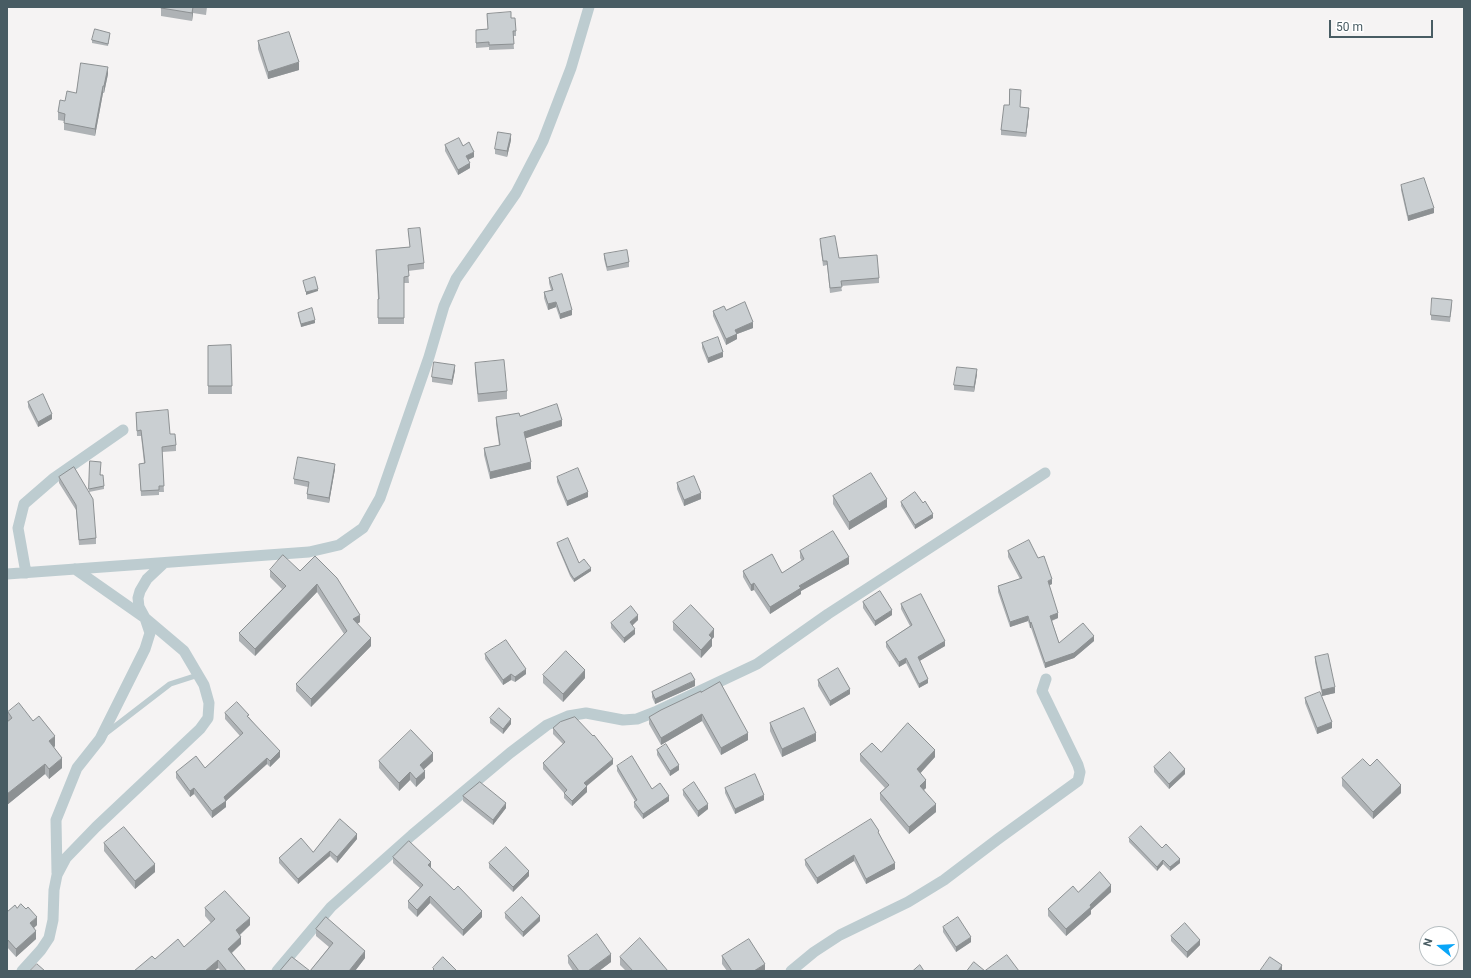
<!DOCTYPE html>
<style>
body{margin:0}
#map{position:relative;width:1471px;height:978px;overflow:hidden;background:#f5f3f3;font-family:Roboto,sans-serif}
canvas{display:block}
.frame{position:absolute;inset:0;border:8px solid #485c63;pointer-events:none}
.north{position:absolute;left:1419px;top:926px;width:40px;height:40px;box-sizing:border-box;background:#fff;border:1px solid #b6bec1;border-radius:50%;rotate:288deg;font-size:11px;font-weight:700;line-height:16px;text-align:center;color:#485c63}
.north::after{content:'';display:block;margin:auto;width:14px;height:18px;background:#0aa6f8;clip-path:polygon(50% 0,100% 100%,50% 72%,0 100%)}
.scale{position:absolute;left:1329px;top:20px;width:104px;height:18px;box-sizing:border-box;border:2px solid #485c63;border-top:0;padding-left:5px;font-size:12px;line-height:14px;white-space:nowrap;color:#485c63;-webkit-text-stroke:3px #fff;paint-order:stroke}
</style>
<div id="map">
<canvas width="1471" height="978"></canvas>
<div class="frame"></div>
<div class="north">N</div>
<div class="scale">50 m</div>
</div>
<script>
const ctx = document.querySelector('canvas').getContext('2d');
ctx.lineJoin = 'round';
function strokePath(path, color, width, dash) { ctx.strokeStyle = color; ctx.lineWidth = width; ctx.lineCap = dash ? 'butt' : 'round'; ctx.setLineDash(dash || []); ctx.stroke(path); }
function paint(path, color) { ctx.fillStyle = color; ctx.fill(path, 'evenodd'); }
const service = new Path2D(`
 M105,734L170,684L198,675`);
const minor = new Path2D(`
 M26,573L18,528L24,504L54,478L123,430
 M7,574L309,552L339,545L363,528L380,498L429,357L444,306L456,279L516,193L543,141L571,68L589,7
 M57,873L56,820L77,768L100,739L145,649L150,633L145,618L139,607L138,598L140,591L147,579L164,563
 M22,971L41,950L49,938L53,920L54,890L57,875L66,858L96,827L200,729L208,718L209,703L204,685L184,651L145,618L75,569
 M277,971L331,907L412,835L510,753L547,725L568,716L586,713L623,720L637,719L655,712L757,664L828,614L1045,473
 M791,971L814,952L840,935L908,902L944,880L998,839L1078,781L1080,772L1078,765L1042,691L1046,679`);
const wall = new Path2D(`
 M161,7H207L206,15L193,13L192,21L161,16Z
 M487,14L511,18L516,31V36H513L514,49L489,50V47L476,48V30L488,29Z
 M110,35L108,46L92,43V40Z
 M258,41L299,70L268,79L258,49Z
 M108,74L104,93H103L95,136L64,130V121L58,120V112L65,101L76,93Z
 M1021,95L1020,107L1029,113L1026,137L1001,135V130L1009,105Z
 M511,140L507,157L495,154V149Z
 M445,145L463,146L474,157L468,160L470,168L458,175L445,151Z
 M1401,185L1434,213L1408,221L1401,190Z
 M408,229L424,263V269L408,271L409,283H404V324H378V299L376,250L410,247Z
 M820,239L839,258L879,278V283L841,286L842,291L830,293L827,265L823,266L820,243Z
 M604,254L629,262V267L607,271L604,259Z
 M549,278L572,315L560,319L556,307L548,310L544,298V292L551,290L549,283Z
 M1452,305L1450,322L1431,320V315Z
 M726,310L753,328L737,334V339L726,345L713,316V311Z
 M298,313L315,323L301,327L298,316Z
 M702,343L723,357L708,363L702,348Z
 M231,345L232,394H208V346Z
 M475,363L507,391V399L478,402L475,371Z
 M455,370L452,385L432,382V377Z
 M977,374L974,392L954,390V385Z
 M28,402L52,419L38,427L28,407Z
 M136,413L170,434L176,445V451L162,452L164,492H159V495L141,496L139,464L144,463L141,436H137Z
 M520,416L562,426L525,438L531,469L490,479L484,455V448L499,445L496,424V417Z
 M90,461L101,475L104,486V489L89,492Z
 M335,469L329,503L307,499V494L308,487L294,484V479Z
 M59,477L96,538V544L79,545L76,510L59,483Z
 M557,477L588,497L567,506L557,482Z
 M677,483L701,499L684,506L677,489Z
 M833,496L887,507L849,530L833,504Z
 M901,502L923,503L933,518L915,529L901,506Z
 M557,543L579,563L591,571L574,582L570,576L557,545Z
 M800,551L849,564L801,591V594L770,614L754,590L751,591L743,577V571L782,573L802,561L800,558Z
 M1008,551L1052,584L1049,585L1058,618L1052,621L1059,643L1094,641L1074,658L1045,668L1031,628H1030L1028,621L1010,627L998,592V586L1020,579L1008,557Z
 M315,556L360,622L357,624L371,646L311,707L296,691V684L344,634L317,592L255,656L239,641V633L282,589L270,577V570L300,571Z
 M863,602L892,615L875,626L863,608Z
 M901,604L945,646L919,661L928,683L919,688L906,663L899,667L886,647V642L910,626L901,609Z
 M638,620L632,625L635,634L624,643L611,628V623Z
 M673,622L714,637L712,639V646L701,658L673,630Z
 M485,654L526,674L515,682L511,680L503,685L485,659Z
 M1315,657L1335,693L1322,696L1315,662Z
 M543,675L585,678L563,702L543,683Z
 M818,680L850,694L830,706L818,686Z
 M695,686L655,704L652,697V692Z
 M701,692L748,740L721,755L702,721L661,745L649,724V717Z
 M1305,698L1332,728L1317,734L1305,703Z
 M8,712L33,721L55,746L54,748L62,768L49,779L45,774L7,805V722H8Z
 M225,713L249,717L280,757L270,767L267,764L226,801V807L212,818L194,794L190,797L176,778V772L205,768L240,736L225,719Z
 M490,718L511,724L503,734L490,723Z
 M770,723L816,741L782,757L770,731Z
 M553,728L613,764L587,786V792L572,806L564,798V793L543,769V763L563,744L553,734Z
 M657,750L679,770L670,776L657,755Z
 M881,752L935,757L920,773L926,788L924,790L936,812L909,834L880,800V793L885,788L860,761V754Z
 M379,761H433L424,769L425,778L416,787L410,780L399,791L379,768Z
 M617,766L669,801L643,819L634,807V802L635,801L617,771Z
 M1370,766L1401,793L1373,819L1342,786V778Z
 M1154,767L1185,774L1169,789L1154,772Z
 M725,788L764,800L735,814L725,793Z
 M683,790L708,809L698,817L683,795Z
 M463,796L506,808L493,825L463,801Z
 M879,833L895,869L866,884L854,861L817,884L805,865V860Z
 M1129,838L1162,848L1180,863L1170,871L1163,864L1157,871L1129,842Z
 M357,839L337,863L330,856L298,884L279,863V858L313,852Z
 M104,843L155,872L135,889L104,851Z
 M393,857L431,868L482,917L463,936L430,903L417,917L408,908V901L420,888L393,863Z
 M489,863L529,876L513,892L489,868Z
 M1078,892H1111L1091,910V914L1066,936L1048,916V909Z
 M17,908L37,925L34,928L36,939L16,957L7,947V912Z
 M205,908L250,925L240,935L241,944L232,953L246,971H221L218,968L214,971H134L155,959L184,947L211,923L205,916Z
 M505,913L540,921L523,937L505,918Z
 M943,927L971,942L956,952L943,932Z
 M316,929L365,958L355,971H310L329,947L316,936Z
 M1171,936L1200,945L1187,958L1171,941Z
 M568,956L611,962L599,971H573L568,963Z
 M722,956L765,971H727L722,964Z
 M620,957L668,971H626L620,965Z`);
const shadedWall = new Path2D(`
 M193,7V13L192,21V13Z
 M299,62V70L268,79V72Z
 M108,67V74L104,93V86Z
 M103,86V93L95,136V129Z
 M1029,108V113L1026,137V133Z
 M511,134V140L507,157V151Z
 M474,152V157L466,161V156Z
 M470,163V168L458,175V170Z
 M1434,208V213L1408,221V216Z
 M318,289V291L306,295V292Z
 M556,302V307L548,310V304Z
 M572,310V315L560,319V314Z
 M315,320V323L301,327V324Z
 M753,322V328L737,334V339L726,345V339L735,330Z
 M723,352V357L708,363V358Z
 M455,365V370L452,385V380Z
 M977,369V374L974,392V387Z
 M52,414V419L38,427V422Z
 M562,420V426L524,439V432Z
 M531,462V469L490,479V472Z
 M335,464V469L329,503V498Z
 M588,492V497L567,506V501Z
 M701,493V499L684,506V500Z
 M887,499V507L849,530V522Z
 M933,514V518L915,529V525Z
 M849,557V564L801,591V594L770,614V607L799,586Z
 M591,568V571L574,582V579Z
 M1052,579V584L1048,586V581Z
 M754,583V590L751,591V585Z
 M317,584V592L255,656V649Z
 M892,610V615L875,626V621Z
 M1058,613V618L1050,621V616Z
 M360,615V622L353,627V619Z
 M638,615V620L630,628V622Z
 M1028,616V621L1010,627V622Z
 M1031,622V628H1030V623Z
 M635,629V634L624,643V638Z
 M714,629V637L712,639V646L701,658V650L709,635Z
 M1094,636V641L1074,658L1045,668V663Z
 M371,638V646L311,707V699Z
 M945,641V646L918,662V657Z
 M906,658V663L899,667V662Z
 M526,669V674L515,682V677Z
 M585,670V678L563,702V694Z
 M511,674V680L503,685V680Z
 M928,679V683L919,688V684Z
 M695,680V686L655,704V699Z
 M1335,687V693L1322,696V690Z
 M850,689V694L830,706V701Z
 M702,714V721L661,745V738Z
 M511,719V724L503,734V729Z
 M1332,722V728L1317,734V728Z
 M748,733V740L721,755V748Z
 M816,733V741L782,757V749Z
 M55,736V746L49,752V741Z
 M935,750V757L917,777V769Z
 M280,751V757L270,767V761Z
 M433,753V761L420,773V765Z
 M62,758V768L49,779V769Z
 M267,758V764L226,801V807L212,818V811L224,797Z
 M613,759V764L584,788V783Z
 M45,764V774L7,805V794Z
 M679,765V770L670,776V771Z
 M1185,769V774L1169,789V784Z
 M425,771V778L416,787V779Z
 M410,772V780L399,791V783Z
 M926,780V788L920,793V786Z
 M1401,785V793L1373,819V812Z
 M587,786V792L572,806V801Z
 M194,788V794L190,797V791Z
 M764,795V800L735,814V809Z
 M669,796V801L643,819V814Z
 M506,803V808L493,825V820Z
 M708,804V809L698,817V811Z
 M936,804V812L909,834V827Z
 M357,834V839L337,863V857Z
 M330,851V856L298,884V879Z
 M854,855V861L817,884V878Z
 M1180,859V863L1170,871V867Z
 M1163,860V864L1157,871V867Z
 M431,862V868L428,865Z
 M895,863V869L866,884V879Z
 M155,864V872L135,889V881Z
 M529,871V876L513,892V887Z
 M1111,885V892L1091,910V914L1066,936V929L1090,905Z
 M430,896V903L417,917V910Z
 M482,911V917L463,936V930Z
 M540,916V921L523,937V932Z
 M37,917V925L30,931V923Z
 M250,918V925L236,938V930Z
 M36,931V939L16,957V949Z
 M241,937V944L228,956V949Z
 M971,937V942L956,952V947Z
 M1200,940V945L1187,958V952Z
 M365,951V958L355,971H349Z
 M611,954V962L599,971H588Z
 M218,960V968L214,971H205Z
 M765,964V971H754Z
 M1282,965V971H1278Z`);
const building = new Path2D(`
 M161,7H193L192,13L161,8Z
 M511,12V18H515L516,31H513L514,44L489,45V42L476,43V30L488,29L487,14Z
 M95,29L110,33L108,44L92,40Z
 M289,32L299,62L268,72L258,41Z
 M81,63L108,67L104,86H103L95,129L64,123L65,114L58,112L60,100L65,101L67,91L76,93Z
 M1010,89L1021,90L1020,107L1029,108L1026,133L1001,130L1004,105H1009Z
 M498,132L511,134L507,151L495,149Z
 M459,138L463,146L469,142L474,152L466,156L470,163L458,170L445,145Z
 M1424,178L1434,208L1408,216L1401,185Z
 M420,228L424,263L408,265L409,276L404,277V318H378V299H379L376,250L410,247L408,229Z
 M835,236L839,258L877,255L879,278L841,281L842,287L830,288L827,261H823L820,239Z
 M627,250L629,262L607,267L604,254Z
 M562,274L572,310L560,314L556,302L548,304L544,292L553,290L549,278Z
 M315,277L318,289L306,292L303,281Z
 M1432,298L1452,300L1450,317L1431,315Z
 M745,302L753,322L735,330L737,334L726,339L713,311L724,306L726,310Z
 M312,308L315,320L301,324L298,313Z
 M718,337L723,352L708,358L702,343Z
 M231,345L232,386H208V346Z
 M504,360L507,391L478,394L475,363Z
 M434,362L455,365L452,380L432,377Z
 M957,367L977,369L974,387L954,385Z
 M43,394L52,414L38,422L28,402Z
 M557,404L562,420L524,432L531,462L490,472L484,448L500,445L496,417L519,413L520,416Z
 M168,410L170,434H175L176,445L162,447L164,486H159V490L141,491L139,464L145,463L141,430L137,431L136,413Z
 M298,457L335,464L329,498L307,494L309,482L294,479Z
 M90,461L101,462L100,475H103L104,486L89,489Z
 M74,467L93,499L96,538L79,540L76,505L59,477Z
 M578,468L588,492L567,501L557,477Z
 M871,473L887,499L849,522L833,496Z
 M694,476L701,493L684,500L677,483Z
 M915,492L923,503L925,501L933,514L915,525L901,502Z
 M833,531L849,557L799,586L801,588L770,607L754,583L751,585L743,571L772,554L782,573L804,559L800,551Z
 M568,538L579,563L584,559L591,568L574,579L570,573L557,543Z
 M1029,540L1038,558L1044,556L1052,579L1048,581L1058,613L1050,616L1059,643L1083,623L1094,636L1074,653L1045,663L1031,622L1030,623L1028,616L1010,622L998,586L1022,578L1008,551Z
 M283,555L300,571L315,556L337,578L360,615L353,619L371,638L311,699L296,684L347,631L317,584L255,649L239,633L286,586L270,570Z
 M880,591L892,610L875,621L863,602Z
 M921,594L945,641L918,657L928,679L919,684L906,658L899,662L886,642L912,625L901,604Z
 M691,605L714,629L709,635L712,638L701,650L673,622Z
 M631,606L638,615L630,622L635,629L624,638L611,623Z
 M506,640L526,669L515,677L511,674L503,680L485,654Z
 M566,651L585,670L563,694L543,675Z
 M1328,654L1335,687L1322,690L1315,657Z
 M838,668L850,689L830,701L818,680Z
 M691,673L695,680L655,699L652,692Z
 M720,682L748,733L721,748L702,714L661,738L649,717L661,710L701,691V692Z
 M1320,692L1332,722L1317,728L1305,698Z
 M237,702L249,715L247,716L280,751L270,761L267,758L224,797L226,801L212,811L194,788L190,791L176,772L196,756L205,768L243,733L225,713Z
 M19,703L33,721L39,716L55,736L49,741L62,758L49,769L45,764L7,794V722L12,718L8,712Z
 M499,708L511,719L503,729L490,718Z
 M804,708L816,733L782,749L770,723Z
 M575,717L593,736L594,735L613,759L584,783L587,786L572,801L564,793L567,790L543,763L565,742L553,728L560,722Z
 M908,723L935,750L917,769L926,780L920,786L936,804L909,827L880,793L889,785L860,754L872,743L881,752Z
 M411,730L433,753L420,765L425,771L416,779L410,772L399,783L379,761Z
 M666,744L679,765L670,771L657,750Z
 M1170,752L1185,769L1169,784L1154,767Z
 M632,756L652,789L660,783L669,796L643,814L634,802L637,800L617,766Z
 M1363,759L1370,766L1377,759L1401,785L1373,812L1342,778Z
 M755,774L764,795L735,809L725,788Z
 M480,782L506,803L493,820L463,796Z
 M694,782L708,804L698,811L683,790Z
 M340,819L357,834L337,857L330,851L298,879L279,858L301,838L313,852Z
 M871,819L879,831L878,832L895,863L866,879L854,855L817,878L805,860Z
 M1141,826L1162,848L1166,844L1180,859L1170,867L1163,860L1157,867L1129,838Z
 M124,827L155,864L135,881L104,843Z
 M409,841L431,862L428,865L454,890L458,886L482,911L463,930L430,896L417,910L408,901L423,885L393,857Z
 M506,847L529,871L513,887L489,863Z
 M1100,872L1111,885L1090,905L1091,907L1066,929L1048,909L1073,886L1078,892Z
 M225,891L250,918L236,930L241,937L228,949L246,971H227L218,960L205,971H134L152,956L155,959L178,939L184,947L215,919L205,908Z
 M522,897L540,916L523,932L505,913Z
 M21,904L26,909L28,907L37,917L30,923L36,931L16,949L7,939V912L15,905L17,908Z
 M326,917L365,951L349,971H310L333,943L316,929Z
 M958,917L971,937L956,947L943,927Z
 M1185,923L1200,940L1187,952L1171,936Z
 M597,934L611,954L588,971H579L568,956Z
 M640,938L668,971H633L620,957Z
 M749,939L765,964L754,971H732L722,956Z
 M1007,955L1019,971H985Z
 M292,957L310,971H280Z
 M443,957L457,971H432L434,969L433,968Z
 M1270,957L1282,965L1278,971H1260Z
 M974,962L985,971H967Z
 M37,964L45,971H30Z
 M920,965L924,971H913Z`);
strokePath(service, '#bdccd0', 5.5);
strokePath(minor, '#bdccd0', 11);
paint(wall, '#aeb2b5');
paint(shadedWall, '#8d9193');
paint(building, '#cacfd2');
strokePath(building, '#8d9193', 1);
</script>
